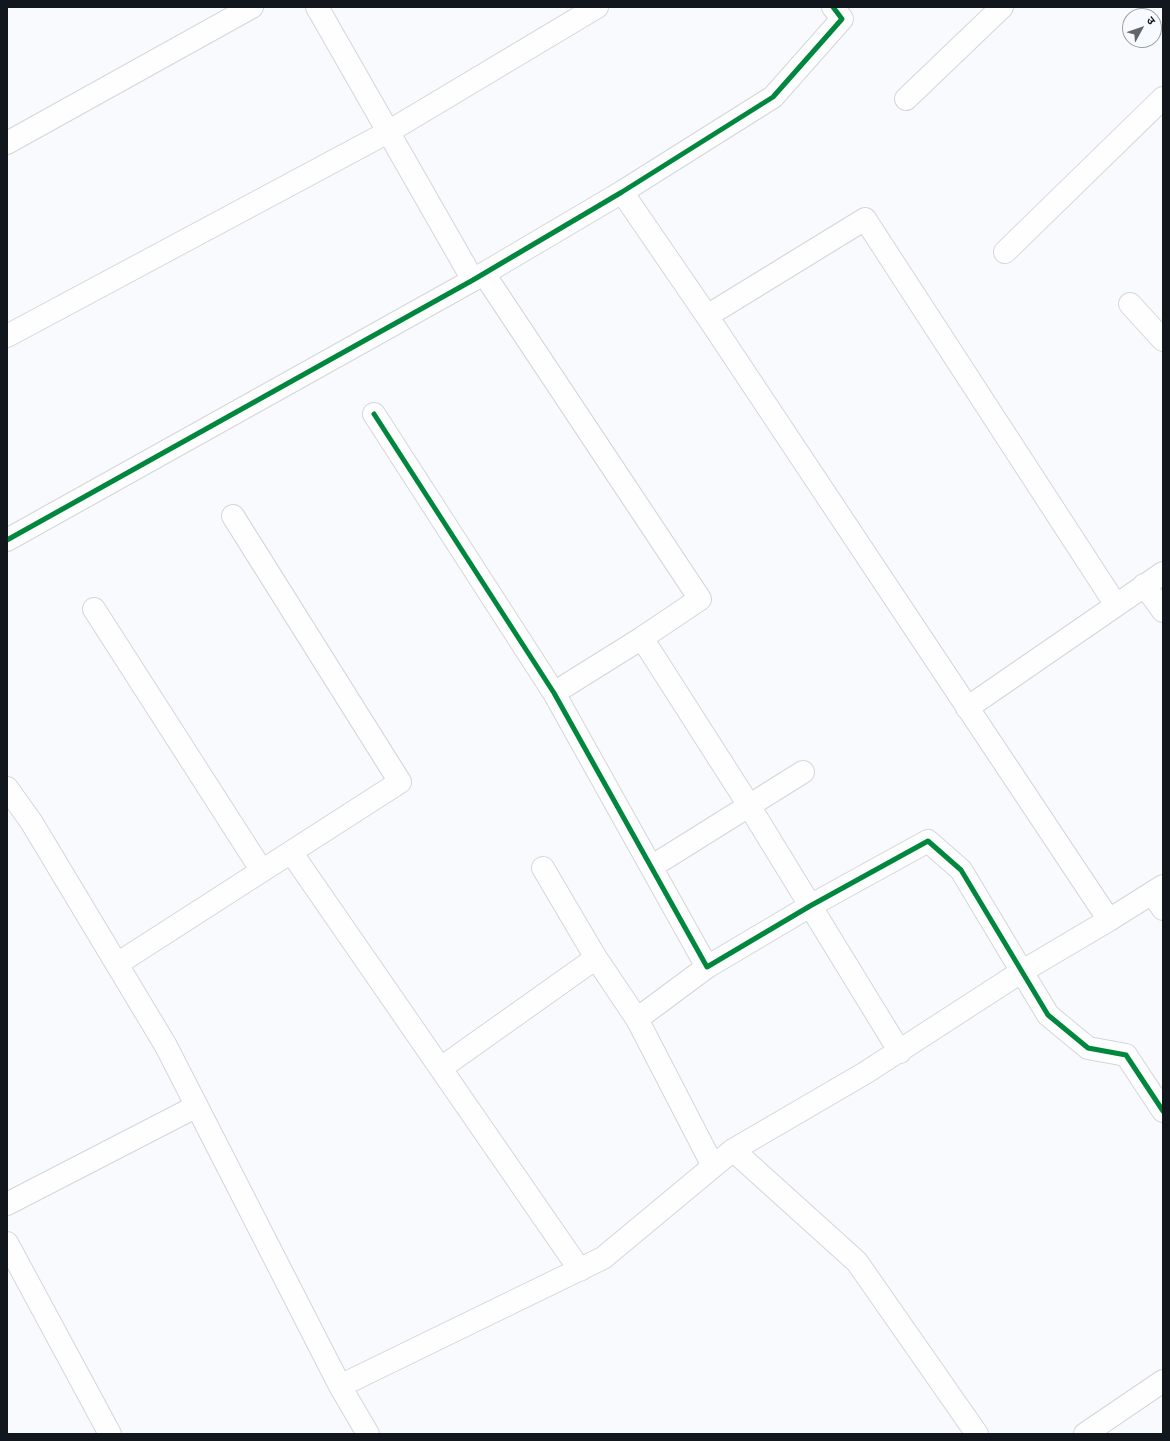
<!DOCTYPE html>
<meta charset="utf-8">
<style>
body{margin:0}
#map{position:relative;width:1170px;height:1441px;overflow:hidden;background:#f8fafd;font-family:Overpass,"Noto Sans Devanagari",sans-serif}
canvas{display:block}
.frame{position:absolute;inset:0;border:8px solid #11171d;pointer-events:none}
.north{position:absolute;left:1122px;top:8px;width:40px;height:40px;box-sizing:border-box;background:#f7fafe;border:1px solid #9b9fa4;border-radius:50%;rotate:50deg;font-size:11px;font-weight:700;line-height:16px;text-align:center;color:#11171d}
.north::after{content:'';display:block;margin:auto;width:14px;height:18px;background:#62666b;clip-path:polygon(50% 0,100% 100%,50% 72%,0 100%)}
</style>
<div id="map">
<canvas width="1170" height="1441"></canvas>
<div class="frame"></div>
<div class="north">उ</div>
</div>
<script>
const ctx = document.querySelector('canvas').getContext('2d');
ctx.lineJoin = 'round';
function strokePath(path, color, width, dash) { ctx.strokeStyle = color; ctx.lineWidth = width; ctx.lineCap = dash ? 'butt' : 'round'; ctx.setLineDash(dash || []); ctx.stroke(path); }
const minor = new Path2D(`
 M317,7L473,280
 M906,99L1002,7
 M7,143L252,7
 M622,192L707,316L1109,920
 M1005,252L1163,98
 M484,274L700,599L642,638L554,693
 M1130,304L1163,340
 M707,316L865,219L1116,605
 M7,336L388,132L597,7
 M374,414L554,693L707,967L810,906L928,841L961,870L1048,1015L1088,1048L1126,1055L1163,1111
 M7,540L473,280L622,192L773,97L842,19L833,7
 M1144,585L1163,611
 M94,609L262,871
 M642,638L743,796L900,1052
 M967,708L1163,573
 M7,788L32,823L166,1046L340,1386L368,1434
 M291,852L580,1270
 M651,867L803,772
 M543,868L596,958L637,1019
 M1152,893L1163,909
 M117,964L400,782L233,516
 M707,967L637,1019L713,1166
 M441,1068L596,958
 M733,1150L857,1262L977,1434
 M7,1204L197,1106
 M7,1243L110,1434
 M340,1386L603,1258L733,1150L865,1073L1021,972L1109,920L1163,886
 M1085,1434L1163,1381`);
const cycleway = new Path2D(`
 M374,414L554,693L707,967L810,906L928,841L961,870L1048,1015L1088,1048L1126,1055L1163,1111
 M7,540L473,280L622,192L773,97L842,19L833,7`);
strokePath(minor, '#d3d6db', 24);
strokePath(minor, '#fefeff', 22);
strokePath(cycleway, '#00873e', 5);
</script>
